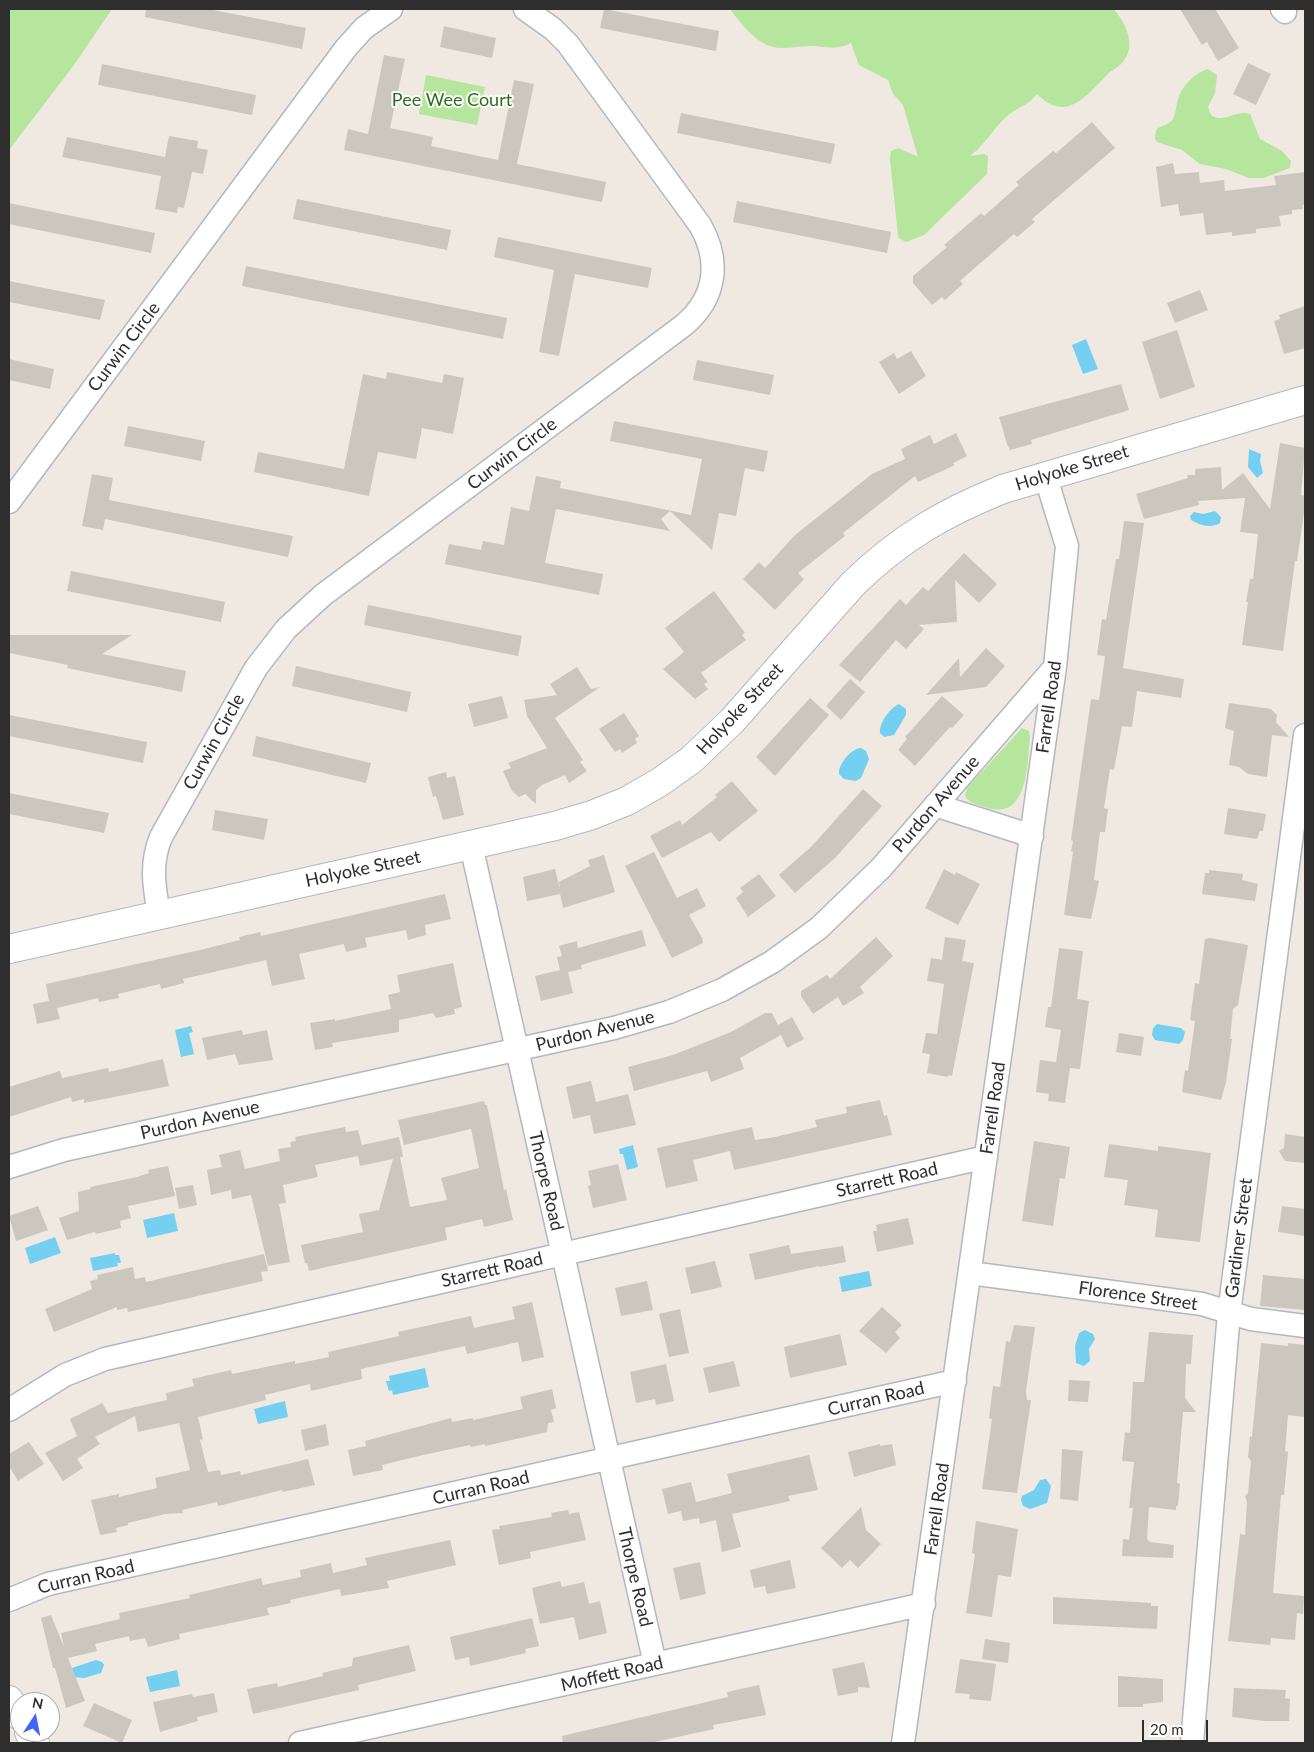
<!DOCTYPE html>
<style>
body{margin:0}
#map{position:relative;width:1314px;height:1752px;overflow:hidden;background:#efe9e1;font-family:Lato,sans-serif}
canvas{display:block}
.frame{position:absolute;inset:0;border:10px solid #2e2e2e;pointer-events:none}
.north{position:absolute;left:10px;top:1692px;width:50px;height:50px;box-sizing:border-box;background:#fff;border:1px solid #ababab;border-radius:50%;rotate:11deg;font-size:14px;font-weight:700;line-height:20px;text-align:center;color:#2e2e2e}
.north::after{content:'';display:block;margin:auto;width:18px;height:22px;background:#4264fb;clip-path:polygon(50% 0,100% 100%,50% 72%,0 100%)}
.scale{position:absolute;left:1142px;top:1720px;width:66px;height:22px;box-sizing:border-box;border:2px solid #2e2e2e;border-top:0;padding-left:6px;font-size:15px;line-height:18px;white-space:nowrap;color:#2e2e2e;-webkit-text-stroke:4px #fff;paint-order:stroke}
</style>
<div id="map">
<canvas width="1314" height="1752"></canvas>
<div class="frame"></div>
<div class="north">N</div>
<div class="scale">20 m</div>
</div>
<script>
const ctx = document.querySelector('canvas').getContext('2d');
ctx.lineJoin = 'round';
function paint(path, color) { ctx.fillStyle = color; ctx.fill(path, 'evenodd'); }
function strokePath(path, color, width, dash) { ctx.strokeStyle = color; ctx.lineWidth = width; ctx.lineCap = dash ? 'butt' : 'round'; ctx.setLineDash(dash || []); ctx.stroke(path); }
function label(font, color, halo, rows, align = 'center') {
  ctx.font = font + ' Lato,sans-serif'; ctx.lineWidth = 4; ctx.setLineDash([]); ctx.textBaseline = 'middle'; ctx.strokeStyle = halo; ctx.fillStyle = color; for (const [text, x, y, turn = 0] of rows) {
    ctx.save(); ctx.translate(x, y); ctx.rotate((+turn || 0) * Math.PI / 180); ctx.textAlign = isNaN(turn) ? turn : align; if (halo) ctx.strokeText(text, 0, 0); ctx.fillText(text, 0, 0); ctx.restore();
  }
}
const green = new Path2D(`
 M9,9H112L74,65L9,150Z
 M730,9H1114C1126,24 1138,47 1121,64C1117,68 1110,71 1106,76C1085,97 1066,123 1037,94C1028,106 1015,108 1005,118C992,130 985,145 970,156L985,154L988,156L987,174L924,235L906,242L899,238L898,235L890,159L891,151L898,148L918,157L903,105L893,94L888,80L859,65L851,43C837,50 828,47 813,46C802,46 792,48 781,48C759,48 742,25 730,9Z
 M1208,69L1217,75L1215,93L1208,107L1211,115C1223,124 1237,109 1250,114L1260,139L1282,151L1291,161L1290,168L1264,178H1249L1226,169L1200,164L1182,150L1157,142L1155,138L1156,130C1161,125 1169,125 1173,119C1176,113 1176,106 1178,99C1182,86 1194,73 1208,69Z
 M426,75L485,87L477,125L419,114Z
 M1022,728L1029,731L1030,737C1027,762 1029,820 988,808C980,805 969,804 965,796L967,788Z`);
const water = new Path2D(`
 M1086,339L1098,369L1083,374L1072,345Z
 M1249,449L1261,454L1260,461L1263,473L1257,478L1248,467Z
 M1215,511L1221,517L1220,523C1210,529 1200,525 1191,520L1190,516L1194,512L1203,514Z
 M899,704L906,709V715L894,735L884,737L880,733C879,723 890,708 899,704Z
 M861,748L866,751L869,759L861,778L856,781L844,779L839,774C838,764 852,748 861,748Z
 M1157,1024L1181,1028L1185,1032L1183,1040L1179,1044L1155,1040L1152,1035L1153,1028Z
 M191,1026L193,1032L189,1033L194,1054L181,1057L175,1030Z
 M633,1145L638,1167L627,1170L623,1154H620L619,1149Z
 M174,1213L178,1231L147,1238L143,1220Z
 M55,1237L61,1253L30,1264L25,1248Z
 M115,1253V1255H119L121,1263H117L118,1266L93,1271L90,1258Z
 M869,1271L872,1286L842,1292L839,1277Z
 M1085,1330L1093,1334L1095,1339L1089,1349L1090,1361L1084,1366L1076,1363L1075,1346L1079,1333Z
 M425,1368L429,1387L393,1395L392,1390L389,1391L386,1381H390L389,1376Z
 M285,1401L288,1417L258,1424L254,1409Z
 M1046,1479L1051,1486L1047,1503L1030,1509L1023,1506L1021,1500L1022,1496L1034,1490L1040,1480Z
 M96,1660L102,1662L104,1665L101,1673L84,1678L74,1677L72,1668Z
 M177,1670L180,1686L150,1692L146,1677Z`);
const building = new Path2D(`
 M146,9H208L306,28L302,49L145,17Z
 M604,9L719,31L716,51L600,28Z
 M1180,9H1215L1239,48L1218,61L1207,42L1202,45Z
 M444,26L496,38L492,58L440,47Z
 M384,55L405,59L390,128L433,137L431,146L498,160L514,80L534,84L517,164L606,182L602,202L344,150L348,129L368,134Z
 M1248,63L1271,74L1256,105L1233,94Z
 M102,64L256,95L252,115L98,85Z
 M681,113L835,144L831,164L677,133Z
 M1092,122L1115,148L1032,219L1035,222L1017,237L1014,234L969,273L960,281L963,284L945,300L942,297L932,305L913,283V276L947,247L944,245L981,213L984,216L1019,185L1016,182L1053,151L1056,153Z
 M169,136L198,141L197,148L208,150L203,174L192,172L184,208L178,207L177,213L155,209L161,176L62,157L67,137L165,157Z
 M1173,163L1175,174L1199,172L1200,183L1224,180L1225,191L1276,185L1274,176L1305,172V204L1302,205L1303,209L1292,210V214L1279,216L1281,226L1256,229V233L1232,236V232L1206,235L1203,213L1180,216L1178,204L1161,207L1156,167Z
 M297,199L451,230L447,250L293,219Z
 M737,201L891,232L887,253L733,222Z
 M9,203L155,233L151,253L9,224Z
 M498,237L652,268L648,288L575,274L559,356L539,352L554,270L494,257Z
 M246,266L507,318L503,339L242,286Z
 M9,281L105,300L100,320L9,302Z
 M1200,290L1208,310L1175,323L1167,303Z
 M1305,306V348L1284,354L1274,321L1280,319L1279,315Z
 M1177,330L1195,387L1160,399L1142,342Z
 M911,351L926,376L899,394L879,362L894,353L897,359Z
 M9,359L54,369L50,389L9,380Z
 M697,360L774,375L770,395L693,380Z
 M387,372L442,383L444,374L464,378L453,434L422,428L416,459L378,452L369,496L254,472L258,452L344,469L363,374L386,379Z
 M1121,384L1129,410L1031,440L1032,444L1010,450L1007,444L999,417Z
 M614,421L768,451L764,472L745,468L736,516L719,513L712,550L670,511L661,519L670,531L556,509L545,563L603,574L599,595L445,564L449,544L481,550L483,541L504,545L511,507L529,511L536,476L561,481L560,488L644,505L691,515L702,459L610,441Z
 M128,426L205,441L201,461L124,446Z
 M956,433L967,456L953,463L955,465L918,482L915,476L843,533L845,536L798,573L804,579L775,610L743,579L759,562L765,568L795,535L872,474L905,459L901,449L930,435L934,444Z
 M1280,443L1305,448L1301,495L1305,496V506L1297,561H1295L1283,651L1242,645L1248,602H1246L1250,579H1253L1258,534L1240,532L1245,498L1198,501L1199,505L1144,519L1136,494L1188,478L1187,475H1195V469L1221,467L1222,490L1243,473L1270,509Z
 M92,474L113,478L109,500L293,536L288,557L105,519L103,530L82,526Z
 M1124,521L1144,523L1123,668L1184,679L1181,698L1137,691L1132,727L1122,726L1114,770L1110,769L1104,808L1108,809L1105,832H1100L1094,880L1099,881L1091,919L1064,915L1073,852L1071,851L1073,841L1071,840L1091,699L1099,700L1105,656L1097,655L1102,619L1106,620L1116,559H1119Z
 M964,553L997,584L979,603L955,580L957,622L919,625L924,629L906,649L896,640L860,682L839,665L900,599L906,605L923,587L928,591Z
 M71,571L225,602L221,622L67,591Z
 M714,591L745,633L742,635L746,640L701,673L708,682L704,684L708,689L695,699L663,669L684,652L665,628Z
 M368,605L522,636L518,656L364,625Z
 M9,635H132L102,654L186,671L182,692L67,668L68,665L9,653Z
 M986,648L1005,666L986,687L926,695L959,658L960,677Z
 M296,666L411,692L407,712L292,686Z
 M577,667L591,689L600,687L555,718L583,760L580,762L587,771L569,783L565,775L542,785L536,790V804L525,794L519,797L512,791L503,771L511,768L508,763L547,748L527,716L524,700L557,695L550,684Z
 M850,679L865,692L841,720L826,706Z
 M502,696L508,718L474,727L468,704Z
 M942,696L964,715L952,728L950,727L915,766L898,750L907,739L905,737Z
 M810,698L829,715L775,776L756,757Z
 M1229,703L1271,709L1277,715L1276,722L1289,737L1272,735L1267,777L1248,774L1239,767L1229,765L1234,731L1225,728Z
 M624,713L639,736L635,739L637,743L622,753L620,749L615,752L599,729Z
 M9,715L147,742L143,763L9,736Z
 M256,736L371,763L366,783L252,756Z
 M446,772L447,778L455,776L464,815L443,820L436,796L433,797L428,777Z
 M732,781L758,811L719,842L711,832L662,858L650,836L680,820L682,825L717,797L715,795Z
 M863,789L882,806L835,858L795,893L779,875L812,846Z
 M9,793L109,813L104,833L9,814Z
 M1228,808L1266,814L1263,831H1260L1257,839L1224,834Z
 M215,810L268,819L264,840L212,830Z
 M654,852L677,898L697,888L706,906L689,915L702,938L703,943L672,958L625,866Z
 M604,855L615,892L563,908L560,894L527,901L523,877L555,869L560,889L559,882L590,866L588,860Z
 M944,869L955,875L956,872L980,884L958,925L925,908Z
 M1209,870L1243,874L1242,880L1258,884L1255,901L1202,894L1205,873H1209Z
 M759,874L776,896L748,917L736,898L743,892L740,888Z
 M445,894L451,919L425,925L426,935L408,940L406,930L365,938L367,947L346,952L344,944L299,954L305,979L272,986L266,960L183,979L184,983L161,989L160,984L118,994L119,998L99,1002L98,998L57,1008L60,1019L37,1024L33,1004L49,1001L46,984L200,950L240,940L239,937L260,932L261,936Z
 M642,930L646,946L581,965L582,969L568,972L573,993L541,1001L535,976L560,970L557,957L562,956L559,946L577,941L578,948Z
 M876,937L893,956L860,987L864,993L843,1006L838,997L813,1014L801,996V991L827,975L830,979Z
 M945,937L966,940L962,961L974,963L952,1076L948,1075V1077L927,1073L930,1054L922,1053L926,1033L937,1034L944,984L927,981L931,958L942,960Z
 M1210,938L1248,945L1238,1005L1233,1009L1230,1039H1232L1226,1082L1221,1100L1182,1092L1185,1070L1188,1071L1195,1021L1190,1020L1195,983L1199,984L1205,939Z
 M1059,948L1083,951L1077,999L1089,1001L1080,1069L1070,1068L1065,1103L1048,1101L1049,1094L1036,1092L1040,1060L1056,1062L1061,1030L1045,1027L1048,1007H1051Z
 M453,963L462,1007L454,1009L455,1014L436,1018L433,1013L399,1020V1032L332,1043L333,1047L315,1050L310,1023L335,1019V1021L391,1009L388,995L400,992L397,975Z
 M765,1013H772L778,1025L792,1017L804,1039L787,1048L781,1035L740,1058L744,1069L711,1082L707,1071L634,1091L628,1067L673,1055L731,1032Z
 M242,1030L243,1035L267,1030L273,1060L239,1065L235,1054L207,1060L202,1038Z
 M1119,1033L1144,1037L1141,1056L1116,1052Z
 M163,1059L169,1086L84,1103V1099L72,1102L71,1097L9,1117V1087L60,1071L62,1078L108,1068L109,1072Z
 M591,1081L596,1102L628,1094L636,1125L594,1134L590,1115L573,1119L566,1087Z
 M880,1100L884,1116L887,1115L892,1135L734,1170L730,1151L693,1160L698,1181L666,1188L657,1148L752,1127L755,1140L775,1137L817,1127L815,1120L847,1113L846,1107Z
 M484,1101L485,1105H487L504,1190L506,1189L513,1220L484,1227L482,1219L445,1228L447,1240L309,1271L307,1263H305L301,1245L363,1232L359,1214L379,1210L393,1159L360,1166L358,1156L315,1165L318,1177L283,1185L286,1203L279,1204L290,1262L268,1266L251,1195L232,1199L231,1190L211,1195L207,1170L222,1167L219,1155L240,1150L245,1169L280,1161L278,1149L291,1147L290,1142L296,1141L295,1137L345,1127L346,1132L358,1130L362,1145L399,1137L403,1157H400L410,1207L447,1200L441,1178L479,1168L471,1129L404,1145L398,1120Z
 M1285,1134L1305,1137V1163L1285,1161L1279,1151L1284,1148Z
 M1034,1141L1070,1147L1065,1179L1060,1178L1053,1226L1022,1221Z
 M1109,1144L1158,1151V1146L1211,1153L1200,1242L1155,1237L1158,1210L1124,1205L1128,1180L1104,1177Z
 M618,1164L627,1200L593,1208L588,1186L591,1185L588,1171Z
 M168,1166L175,1196L128,1206L131,1218L120,1221L121,1228L96,1234L95,1232L67,1240L59,1218L79,1211L78,1192L91,1189L90,1187L137,1177L149,1173L148,1170Z
 M193,1185L197,1205L179,1209L175,1188Z
 M38,1206L48,1230L16,1241L9,1216Z
 M1282,1206L1305,1209V1236L1278,1232Z
 M908,1218L914,1244L877,1252L873,1231H877L876,1225Z
 M789,1245L791,1254L843,1246L846,1262L819,1267V1266L755,1280L749,1254Z
 M264,1254L268,1271L261,1272L263,1281L128,1312L127,1308L117,1310V1307L54,1332L45,1309L92,1289L90,1281L98,1279L97,1275L133,1267L135,1279L145,1277L146,1282Z
 M715,1261L722,1287L691,1294L685,1268Z
 M1263,1275L1305,1279V1310L1260,1306Z
 M647,1281L653,1310L621,1316L615,1288Z
 M532,1302L544,1357L522,1362L518,1342L467,1354L465,1346L361,1369L362,1379L311,1391L310,1384L265,1395L266,1400L198,1417L203,1439L200,1440L208,1472L220,1470L221,1475L240,1471L241,1475L308,1459L315,1485L283,1492L282,1490L218,1506L217,1502L182,1510L183,1513L165,1514L128,1523V1525L116,1528L117,1532L100,1535L91,1500L119,1494V1497L157,1488L155,1478L190,1470L179,1423L138,1432L135,1416L95,1437L100,1444L77,1459L83,1468L63,1481L45,1453L77,1436L70,1419L102,1403L108,1413L167,1400L166,1393L194,1386L192,1379L231,1370L232,1374L295,1361V1364L329,1357L328,1352L399,1336L398,1332L471,1316L474,1328L515,1319L512,1307Z
 M882,1307L902,1325L895,1332L900,1338L886,1353L859,1331Z
 M680,1309L689,1353L669,1357L659,1314Z
 M1014,1325L1035,1327L1026,1391L1027,1400H1031L1017,1493L982,1489L992,1419L989,1418L993,1386L1000,1387L1006,1341L1010,1342Z
 M1149,1332L1193,1335L1191,1364H1186L1185,1398L1196,1412H1183L1177,1483L1180,1484L1178,1506H1176V1510L1149,1507L1147,1539L1150,1542L1174,1545L1173,1558L1122,1556L1123,1539L1129,1540L1133,1508H1129L1134,1462L1122,1461L1125,1432L1130,1433L1133,1382H1144Z
 M840,1334L847,1365L790,1378L784,1347Z
 M1261,1343L1288,1346V1343L1305,1345V1417L1288,1415L1285,1451L1288,1452L1284,1495H1281L1273,1593L1304,1596L1303,1614L1297,1613L1295,1640L1271,1638L1270,1645L1228,1641L1240,1534L1245,1535L1247,1502L1245,1496L1248,1493L1251,1461L1248,1457L1250,1436L1252,1437Z
 M734,1361L740,1386L709,1393L703,1368Z
 M666,1364L674,1401L656,1405L655,1399L636,1403L630,1372Z
 M1069,1380L1090,1381L1088,1402L1068,1401Z
 M552,1389L556,1408L551,1410L554,1422L548,1423L547,1432L485,1446V1444L471,1447L470,1445L423,1455L382,1465L383,1470L353,1476L348,1450L366,1446L365,1441L451,1418L452,1422L473,1418V1420L523,1409L520,1397Z
 M326,1424L329,1445L305,1451L301,1430Z
 M29,1442L44,1464L18,1481L9,1466V1454Z
 M880,1444V1446L892,1444L896,1465L854,1477L848,1452Z
 M1062,1449L1083,1451L1078,1501L1060,1499Z
 M809,1455L818,1490L788,1496L790,1501L732,1514L741,1547L722,1552L716,1520L700,1524L699,1518L683,1521L681,1511L668,1514L662,1489L691,1482L696,1502L732,1493L727,1474Z
 M861,1507L866,1530L881,1544L858,1568L850,1560L842,1568L821,1548Z
 M568,1510L569,1514L579,1512L586,1540L530,1552L531,1558L499,1565L492,1530L500,1529L499,1526L552,1517L551,1513Z
 M976,1521L1018,1529L1011,1577L998,1575L992,1617L966,1613L975,1554L972,1553Z
 M450,1540L456,1565L387,1581L389,1588L341,1596L340,1589L290,1600L291,1603L267,1608L269,1615L179,1634L180,1639L148,1647L145,1638L130,1641L129,1636L95,1644L97,1651L68,1658L85,1701L66,1708L55,1668H53L41,1618L51,1615L64,1647L61,1633L120,1619L119,1613L190,1598L189,1595L261,1578L263,1585L301,1577L300,1570L331,1563L333,1573L367,1565L365,1558Z
 M790,1560L796,1588L767,1594L765,1586L754,1588L750,1570Z
 M700,1562L706,1594L680,1600L673,1568Z
 M560,1581L562,1587L584,1582L589,1604L600,1601L607,1633L579,1640L574,1617L540,1624L532,1588Z
 M1053,1597L1151,1603V1606H1158L1157,1629L1053,1624Z
 M532,1618L539,1646L525,1649L526,1653L470,1666L469,1657L455,1660L450,1637Z
 M985,1639L1010,1643L1008,1663L982,1659Z
 M409,1645L416,1671L358,1685L359,1690L253,1714L247,1689L277,1683L278,1687L323,1676L322,1673L352,1666L353,1658Z
 M960,1659L996,1664L991,1701L969,1699L970,1694L955,1693Z
 M864,1662L870,1688L858,1687V1692L838,1696L832,1669Z
 M1118,1676L1163,1679V1702L1143,1704V1707H1118Z
 M759,1685L766,1715L713,1725L714,1729L650,1743H563L562,1736L728,1697L727,1692Z
 M1234,1688L1286,1690L1285,1698L1290,1699L1289,1721H1264L1232,1717Z
 M214,1693L218,1712L197,1717L198,1721L160,1732L153,1702L192,1694L193,1697Z
 M94,1703L132,1720L122,1743L83,1726Z`);
const minor = new Path2D(`
 M1282,9L1285,12
 M9,502L346,48L364,28L391,9
 M935,805L1032,836
 M471,845L655,1664
 M159,914C154,887 150,863 161,837L256,668L286,629L323,595L684,325C716,298 721,261 700,225L568,44L553,29L525,9
 M9,1167L64,1150L614,1028L669,1012L722,990L772,962L819,928L881,868L1055,667
 M970,1273L1202,1304L1251,1319L1305,1326
 M9,1410L65,1375L105,1359L986,1157
 M9,1600L48,1584L955,1381
 M300,1743L924,1604
 M903,1743L1055,667L1067,546L1045,475
 M1192,1743L1229,1313L1305,735`);
const tertiary = new Path2D(`
 M9,1700L20,1716
 M29,1732L35,1743`);
const secondary = new Path2D(`
 M9,949L555,826L592,815L627,801L660,782L691,760L732,721L853,584C899,539 943,513 1003,489L1305,400`);
const parkNames = [
 ["Pee Wee Court",452,100]
];
const streetNames = [
 ["Curwin Circle",124,347,-53],
 ["Curwin Circle",512,454,-37],
 ["Holyoke Street",1072,468,-17],
 ["Farrell Road",1049,707,-82],
 ["Holyoke Street",740,709,-47],
 ["Curwin Circle",214,742,-61],
 ["Purdon Avenue",936,804,-49],
 ["Holyoke Street",363,869,-12],
 ["Purdon Avenue",595,1031,-14],
 ["Farrell Road",993,1108,-82],
 ["Purdon Avenue",200,1120,-13],
 ["Starrett Road",887,1180,-13],
 ["Thorpe Road",546,1181,77],
 ["Gardiner Street",1239,1238,-83],
 ["Starrett Road",492,1270,-13],
 ["Florence Street",1138,1296,8],
 ["Curran Road",876,1399,-13],
 ["Curran Road",481,1488,-13],
 ["Farrell Road",937,1509,-82],
 ["Curran Road",86,1577,-13],
 ["Thorpe Road",635,1577,77],
 ["Moffett Road",612,1674,-13]
];
paint(green, '#b6e59e');
paint(water, '#75cff0');
paint(building, '#cbc7bf');
strokePath(minor, '#b4b7c1', 25);
strokePath(tertiary, '#b4b7c1', 30);
strokePath(secondary, '#b4b7c1', 30);
strokePath(minor, '#fff', 22);
strokePath(tertiary, '#fff', 28);
strokePath(secondary, '#fff', 28);
label('18px', '#2c6e1b', '#fff', parkNames);
label('18px', '#2e2e2e', '#fff', streetNames);
</script>
